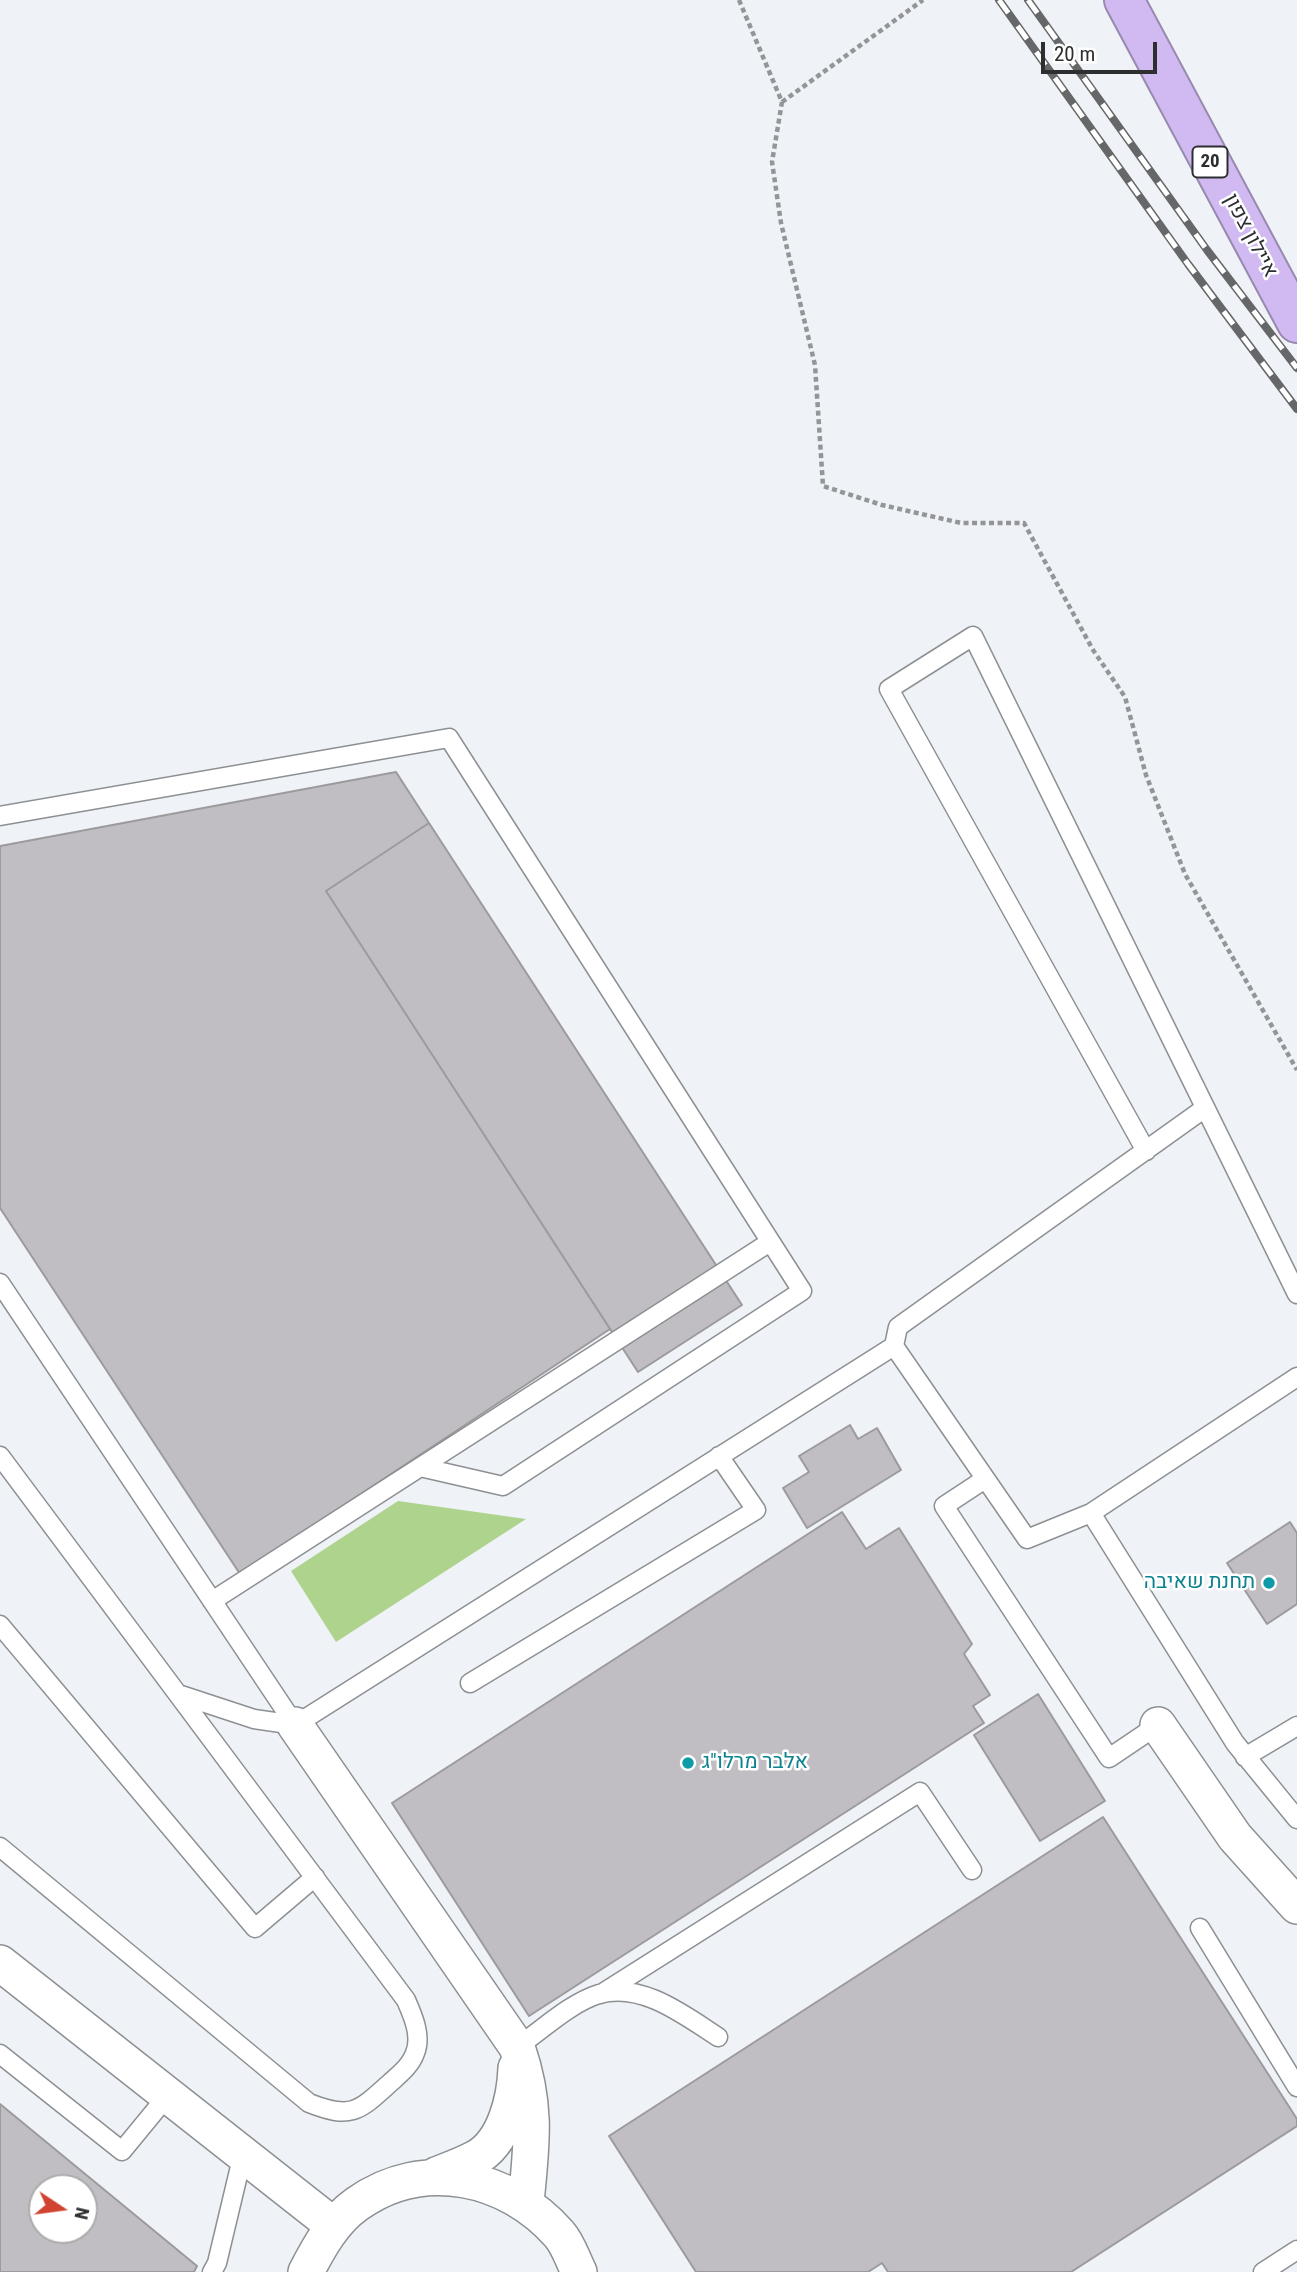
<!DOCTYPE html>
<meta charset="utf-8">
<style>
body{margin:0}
#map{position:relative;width:1297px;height:2272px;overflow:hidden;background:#eff2f6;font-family:"Roboto Condensed",sans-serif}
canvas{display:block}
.north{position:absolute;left:28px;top:2174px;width:70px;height:70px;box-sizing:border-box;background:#fff;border:2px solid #ababac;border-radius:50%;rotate:103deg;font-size:19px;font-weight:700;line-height:28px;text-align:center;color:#2d2e30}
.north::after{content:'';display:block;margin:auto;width:24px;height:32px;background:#d04431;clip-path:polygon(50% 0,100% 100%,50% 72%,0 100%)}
.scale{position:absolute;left:1041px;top:42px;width:116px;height:32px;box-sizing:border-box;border:4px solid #2d2e30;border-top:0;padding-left:9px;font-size:21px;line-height:24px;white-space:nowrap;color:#2d2e30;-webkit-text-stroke:5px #fff;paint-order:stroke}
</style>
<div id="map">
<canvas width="1297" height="2272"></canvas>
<div class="north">N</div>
<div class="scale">20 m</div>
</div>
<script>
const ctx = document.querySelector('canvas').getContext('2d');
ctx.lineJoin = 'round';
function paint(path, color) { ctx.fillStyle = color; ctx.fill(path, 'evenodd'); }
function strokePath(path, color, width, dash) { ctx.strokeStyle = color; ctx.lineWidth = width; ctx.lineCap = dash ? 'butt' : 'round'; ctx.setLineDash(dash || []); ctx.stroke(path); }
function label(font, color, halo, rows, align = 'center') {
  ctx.font = font + ' "Roboto Condensed",Heebo,sans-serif'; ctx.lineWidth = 5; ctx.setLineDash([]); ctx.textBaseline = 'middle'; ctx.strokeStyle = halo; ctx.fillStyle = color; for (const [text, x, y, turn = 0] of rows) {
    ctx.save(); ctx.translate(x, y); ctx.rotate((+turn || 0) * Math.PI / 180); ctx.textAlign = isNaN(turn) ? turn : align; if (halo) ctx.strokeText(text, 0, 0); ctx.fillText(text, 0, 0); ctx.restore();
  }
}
const green = new Path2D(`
 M398,1501L526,1519L336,1642L291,1571Z`);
const building = new Path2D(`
 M396,772L429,823L326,891L610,1329L240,1574L0,1208V846Z
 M429,823L742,1305L638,1372L326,891Z
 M850,1425L858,1439L877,1428L901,1470L807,1528L783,1488L809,1472L799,1456Z
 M842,1512L866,1549L899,1528L972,1644L964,1654L990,1695L973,1706L984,1723L529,2016L392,1803Z
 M1290,1522L1297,1533V1604L1267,1624L1227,1563Z
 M1038,1694L1105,1801L1040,1841L974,1735Z
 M1103,1817L1297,2119V2126L1071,2272H888L882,2263L868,2272H696L609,2136Z
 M0,2104L197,2266L194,2272H0ZM42,2188H84V2230H42Z`);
const path = new Path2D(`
 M739,0L782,102L772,162L781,223L815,365L823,486L882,505L961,523H1024L1093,650L1125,697L1146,775L1185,874L1297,1070
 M782,102L923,0`);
const service = new Path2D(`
 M0,816L449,738L802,1291L503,1486L420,1467
 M1146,1151L889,689L973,636L1297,1294
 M0,1283L295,1725
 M894,1346L898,1327L1205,1108
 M0,1456L406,2000C413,2016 422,2036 415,2053C411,2065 400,2074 391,2082C359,2111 352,2120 309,2103L0,1847
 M985,1479L944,1506L1109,1758L1158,1725
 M1091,1513L1235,1743L1297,1819
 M212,1601L770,1242
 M0,1625L255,1928L315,1877
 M470,1683L756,1510L719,1456
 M178,1694L254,1719L295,1725L894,1346L1027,1539L1091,1513L1297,1377
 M1245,1757L1297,1726
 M1200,1928L1297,2087
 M601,1994L920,1792L972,1870
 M517,2047C542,2030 570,2003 599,1994C642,1982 684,2015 718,2037
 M0,2054L122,2151L168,2095
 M212,2272L217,2263L243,2154
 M1263,2272L1297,2250`);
const minor = new Path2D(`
 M295,1725L517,2047C537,2105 532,2142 526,2202
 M1158,1725L1235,1837L1297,1906
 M0,1963L334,2226
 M436,2175C449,2170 463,2165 476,2158C505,2142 515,2098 516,2068
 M306,2272C319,2247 333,2221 357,2204C423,2157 508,2176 559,2234C568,2244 573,2260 579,2272`);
const motorway = new Path2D(`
 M1124,0L1297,323`);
const rail = new Path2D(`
 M999,0L1188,264L1297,409
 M1028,0L1207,250L1297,368`);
const markers = [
 [1269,1583,7,"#0f9aa8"],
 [688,1763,7,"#0f9aa8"]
];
const shields = [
 [1210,162,35]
];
const shieldNames = [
 ["20",1210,162]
];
const streetNames = [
 ["איילון צפון",1250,236,62]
];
const cultureNames = [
 ["תחנת שאיבה",1255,1583],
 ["אלבר מרלו\"ג",702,1763,"left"]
];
paint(green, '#add38c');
paint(building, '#c0bec2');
strokePath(building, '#9d9a9e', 2);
strokePath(service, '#8d9093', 21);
strokePath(minor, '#8d9093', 38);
strokePath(motorway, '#9889ae', 42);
strokePath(path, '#939598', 4.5, [5, 3.5]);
strokePath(service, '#fff', 18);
strokePath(minor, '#fff', 35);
strokePath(motorway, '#d1baf2', 38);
strokePath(rail, '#656769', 8);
strokePath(rail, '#fff', 5, [16]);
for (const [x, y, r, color] of markers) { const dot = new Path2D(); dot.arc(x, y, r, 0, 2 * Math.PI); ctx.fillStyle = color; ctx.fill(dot); strokePath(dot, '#fff', 2.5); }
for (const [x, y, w] of shields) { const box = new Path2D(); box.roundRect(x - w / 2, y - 15.5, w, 31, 5); ctx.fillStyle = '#fff'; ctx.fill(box); strokePath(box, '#2d2e30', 2); }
label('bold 19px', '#2d2e30', null, shieldNames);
label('21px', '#2d2e30', '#fff', streetNames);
label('21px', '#0d838f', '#fff', cultureNames, 'right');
</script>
